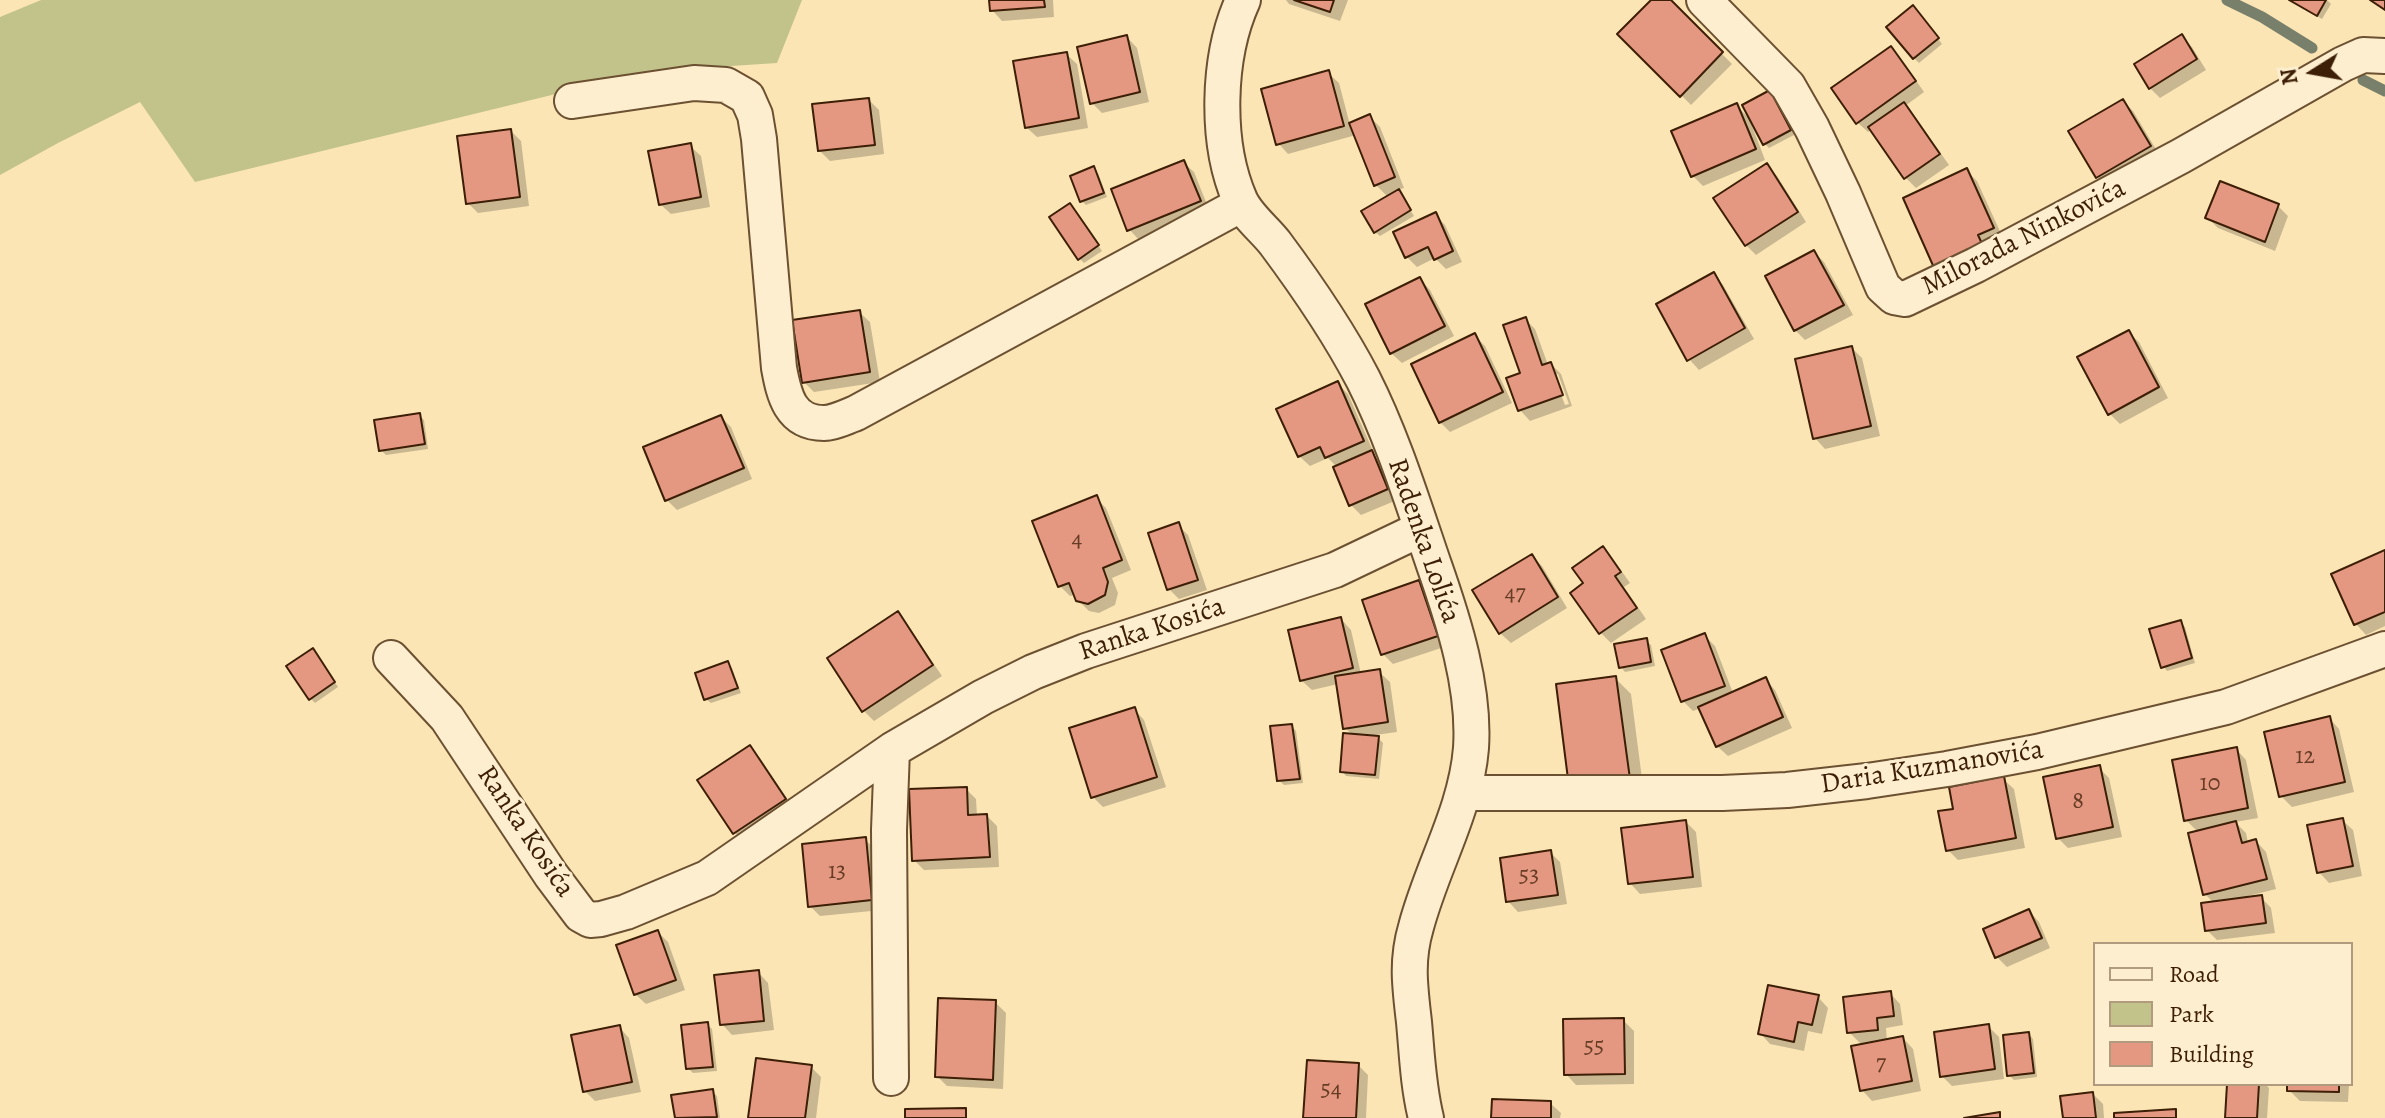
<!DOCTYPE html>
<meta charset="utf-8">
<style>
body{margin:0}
#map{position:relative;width:2385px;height:1118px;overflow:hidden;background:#fbe5b4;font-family:Alegreya,serif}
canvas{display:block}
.legend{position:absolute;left:2093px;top:942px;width:260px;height:144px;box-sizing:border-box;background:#fceece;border:2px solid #b09b7e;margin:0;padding:10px 14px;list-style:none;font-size:24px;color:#3d1e06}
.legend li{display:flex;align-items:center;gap:16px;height:40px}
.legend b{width:40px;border:2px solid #b09b7e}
.north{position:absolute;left:2273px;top:32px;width:80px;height:80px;-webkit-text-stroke:6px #fceece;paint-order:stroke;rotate:259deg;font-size:22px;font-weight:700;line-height:32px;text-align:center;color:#3d1e06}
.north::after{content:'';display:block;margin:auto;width:28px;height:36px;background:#3d1e06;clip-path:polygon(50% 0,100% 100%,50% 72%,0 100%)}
</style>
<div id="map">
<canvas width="2385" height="1118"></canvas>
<ul class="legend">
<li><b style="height:10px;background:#fceece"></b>Road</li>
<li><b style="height:22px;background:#c2c38b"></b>Park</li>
<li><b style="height:22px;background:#e49881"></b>Building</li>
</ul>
<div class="north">N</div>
</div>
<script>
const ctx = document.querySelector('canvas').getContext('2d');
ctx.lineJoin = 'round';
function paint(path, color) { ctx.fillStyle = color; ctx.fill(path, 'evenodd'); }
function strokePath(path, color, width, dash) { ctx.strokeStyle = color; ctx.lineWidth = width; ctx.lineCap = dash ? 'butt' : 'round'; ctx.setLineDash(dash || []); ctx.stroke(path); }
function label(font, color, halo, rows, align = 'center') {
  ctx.font = font + ' Alegreya,serif'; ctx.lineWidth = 6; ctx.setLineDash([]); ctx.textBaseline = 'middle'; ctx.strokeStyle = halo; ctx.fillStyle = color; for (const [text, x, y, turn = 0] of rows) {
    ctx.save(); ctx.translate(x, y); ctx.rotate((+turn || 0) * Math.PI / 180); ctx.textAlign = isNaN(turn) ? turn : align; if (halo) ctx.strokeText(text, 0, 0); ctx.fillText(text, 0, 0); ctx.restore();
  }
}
const green = new Path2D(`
 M41,0H802L777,63L671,70L560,93L195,182L140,102L58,143L0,175V17Z`);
const shadow = new Path2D(`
 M991,0H1053L1054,17L1002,21L992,10Z
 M1286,0H1348L1340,21L1289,4Z
 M1654,0H1668L1732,64L1691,105L1620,34Z
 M2289,0H2327L2331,4L2322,19Z
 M1917,12L1942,44L1919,63L1914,58Z
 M1127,37L1137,48L1149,102L1102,113L1092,103Z
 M2182,37L2192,47L2206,70L2160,98L2150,88Z
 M1890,49L1901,59L1924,92L1905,106L1914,115L1949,165L1916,188L1906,178L1872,129L1868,132L1857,122Z
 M1066,54L1077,64L1088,128L1037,137L1026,127Z
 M1328,73L1339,83L1350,125L1370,117L1380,127L1404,188L1397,190L1414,216L1380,236L1375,232L1389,198L1376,185L1356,135L1288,154L1278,143Z
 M1770,93L1775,97L1794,135L1769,148L1765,144Z
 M869,100L879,110L884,154L830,161L819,150Z
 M2123,101L2133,111L2160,156L2108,187L2098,177Z
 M1736,105L1749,118L1765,160L1703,186L1693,176Z
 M511,131L521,141L529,206L478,213L468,203Z
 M690,146L701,156L710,207L671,214L660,204Z
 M1183,162L1194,172L1210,212L1139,240L1129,229Z
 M1767,166L1777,176L1806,222L1756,255L1746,245Z
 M1093,169L1098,173L1107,197L1086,205L1082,201Z
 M1967,171L1977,181L2003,238L1937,269Z
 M2278,206L2288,216L2275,251L2218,228L2208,218Z
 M1074,210L1102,251L1084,263L1079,258Z
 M1435,215L1445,225L1462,262L1446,269L1435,258L1417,267L1407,257Z
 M1814,252L1824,262L1853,315L1805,340L1795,330Z
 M1713,274L1723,285L1754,339L1699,370L1689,359Z
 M1420,279L1430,290L1454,336L1402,363L1391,353Z
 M859,312L870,322L880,382L814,392L804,382Z
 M1525,319L1535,329L1548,365L1551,364L1561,374L1572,406L1530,421L1520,410ZM1553,374H1558L1569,404L1565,405Z
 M2128,332L2139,342L2168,398L2120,424L2109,413Z
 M1475,336L1485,346L1512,403L1450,432L1440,422Z
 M1852,348L1862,358L1880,436L1825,449L1815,438Z
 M1338,384L1348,394L1373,451L1371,452L1382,463L1397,500L1361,515L1351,505L1337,467L1328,458L1310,466L1299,456Z
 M419,415L424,420L428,449L386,455L381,450Z
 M721,417L731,427L752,479L677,510L667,500Z
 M1096,498L1106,508L1131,570L1112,578L1118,593L1115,605L1099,613L1089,611L1078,600L1076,594L1070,596L1060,586Z
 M1178,525L1188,535L1207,590L1179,599L1169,589Z
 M1603,548L1613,559L1630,583L1624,587L1646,619L1611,643L1601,633L1573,594L1586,584Z
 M2385,552V626L2366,635L2356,624L2334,575Z
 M1532,556L1542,566L1567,608L1511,643L1500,633Z
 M1418,583L1429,593L1447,646L1393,664L1383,654Z
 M897,613L907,624L942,676L874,721L864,711L830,658Z
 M1341,619L1351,630L1361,674L1379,672L1390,682L1397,732L1375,735L1383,743L1379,779L1346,776L1342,771L1354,736L1345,728L1338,684L1312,690L1301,680Z
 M2180,622L2185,627L2195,663L2167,671L2163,666Z
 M1705,636L1715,646L1733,693L1765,679L1775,690L1792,728L1728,756L1717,746L1701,708L1693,711L1683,701Z
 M1646,641L1651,645L1655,666L1625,672L1621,667Z
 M317,655L338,687L315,703L310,698Z
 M728,664L732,668L741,693L711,703L706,699Z
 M1615,678L1631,694L1644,794L1571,786Z
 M1134,709L1144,720L1166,787L1103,807L1093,797Z
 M2329,718L2339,729L2354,792L2292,807L2281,796Z
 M1292,726L1296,731L1303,783L1284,785L1279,780Z
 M750,748L760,758L795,810L745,843L735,833L700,781Z
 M2236,749L2246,760L2258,818L2235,822L2246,833L2248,843L2256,841L2266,852L2276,889L2248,896V899L2261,897L2271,908L2275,933L2217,940L2207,930L2215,904L2205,894L2198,832L2186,820Z
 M2099,768L2109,778L2122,837L2068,848L2058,838Z
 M2003,779L2014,789L2025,848L1958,860L1948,850L1955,811Z
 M966,789L976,799L977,816H987L997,826L999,867L924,870L914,860Z
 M2342,820L2353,830L2362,876L2329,883L2319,872Z
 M1686,822L1696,832L1702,887L1640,894L1630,883Z
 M865,839L875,850L882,910L820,916L810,906Z
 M1550,852L1560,862L1567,904L1518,912L1508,901Z
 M2029,911L2039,922L2050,948L2007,967L1997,957Z
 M658,932L668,942L685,990L646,1004L635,994Z
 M758,972L768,983L774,1030L732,1035L722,1024Z
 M1890,993L1900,1004L1903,1025L1886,1028L1887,1041L1903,1038L1913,1049L1921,1091L1872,1101L1862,1090L1863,1046L1849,1032Z
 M1818,997L1828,1008L1822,1034L1808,1031L1804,1051L1770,1044L1760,1033Z
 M995,1002L1006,1013L1003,1089L947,1086L937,1076Z
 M1623,1020L1634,1031V1084L1576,1085L1566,1074Z
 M707,1024L712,1029L717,1071L693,1073L688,1068Z
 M619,1027L629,1038L641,1092L595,1101L585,1091Z
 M1989,1027L1999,1037L2004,1079L1952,1086L1942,1076Z
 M2029,1034L2033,1039L2037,1077L2014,1080L2009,1075Z
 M1358,1065L1368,1075L1366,1118H1305Z
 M811,1067L821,1077L816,1118H750Z
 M2229,1084H2265L2269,1088L2267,1118H2227Z
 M2289,1084H2349L2348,1102L2300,1101L2289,1090Z
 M712,1091L717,1096L720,1118H677L674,1097Z
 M2093,1094L2103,1104L2104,1118H2065Z
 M1550,1103L1561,1113L1560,1118H1493Z`);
const stream = new Path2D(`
 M2227,0L2262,17L2312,48
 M2363,80L2385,91`);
const building = new Path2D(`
 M989,0H1044L1045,7L990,11Z
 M1294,0H1334L1330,12Z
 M1651,0H1671L1723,52L1680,97L1617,34Z
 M2289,0H2326L2317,16Z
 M2370,0H2385V10Z
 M1913,5L1939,38L1913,59L1886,27Z
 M2182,34L2197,59L2149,89L2134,64Z
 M1127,35L1140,92L1090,104L1077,47Z
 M1891,46L1916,81L1856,124L1831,88Z
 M1067,52L1079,118L1025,128L1013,61Z
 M1329,70L1344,126L1276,145L1261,89Z
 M1770,90L1791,130L1763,145L1742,105Z
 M869,98L875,145L818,151L812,104Z
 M2123,99L2151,146L2096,178L2068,131Z
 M1904,102L1940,154L1904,179L1868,127Z
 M1737,103L1756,149L1691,177L1671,131Z
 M1370,114L1395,177L1374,186L1349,123Z
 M511,129L520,197L466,204L457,136Z
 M691,143L701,197L659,205L648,151Z
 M1184,160L1201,201L1127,231L1111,189Z
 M1767,163L1798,212L1745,246L1713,198Z
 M1094,166L1104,193L1080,202L1070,176Z
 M1967,168L1994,228L1978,235L1984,248L1935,270L1903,198Z
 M2220,181L2279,204L2265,242L2205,218Z
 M1399,189L1411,210L1374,233L1361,211Z
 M1070,203L1099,245L1078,260L1049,217Z
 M1436,212L1453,251L1434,260L1428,247L1405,258L1393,232Z
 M1814,250L1844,305L1794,331L1765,276Z
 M1714,272L1745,328L1687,361L1656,304Z
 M1420,277L1445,326L1390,354L1365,304Z
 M860,310L870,372L802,383L792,320Z
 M1526,317L1542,365L1551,362L1563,395L1518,411L1506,378L1520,373L1503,325Z
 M2129,330L2159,387L2108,415L2077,357Z
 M1475,333L1503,392L1439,423L1411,364Z
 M1852,346L1871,426L1813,439L1795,359Z
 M1338,381L1364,441L1325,458L1320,447L1298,457L1276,409Z
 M420,413L425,444L379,451L374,420Z
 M721,415L744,468L665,501L643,447Z
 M1372,450L1388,489L1349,506L1333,467Z
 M1097,495L1122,560L1103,568L1108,582L1105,595L1088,604L1076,601L1069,583L1058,587L1032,521Z
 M1179,522L1198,580L1167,590L1148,533Z
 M1603,546L1621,572L1615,576L1637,608L1599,634L1570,593L1583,583L1572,568Z
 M2385,550V612L2354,625L2331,574Z
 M1532,554L1558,597L1499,634L1472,590Z
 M1419,580L1438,636L1381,655L1362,600Z
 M898,611L933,665L862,712L827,658Z
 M1341,617L1353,668L1300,681L1288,630Z
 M2181,620L2192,658L2161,668L2149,629Z
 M1705,633L1725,686L1681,702L1661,650Z
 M1647,638L1651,662L1619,668L1614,644Z
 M313,648L335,682L309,700L286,666Z
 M728,661L738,688L704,700L695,673Z
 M1380,669L1388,722L1343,729L1335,676Z
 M1616,676L1630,779L1569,787L1556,684Z
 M1766,677L1783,717L1716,747L1698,707Z
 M1135,707L1157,777L1091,798L1069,728Z
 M2330,716L2345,782L2279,797L2264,732Z
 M1292,724L1300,779L1277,781L1270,726Z
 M1343,733L1379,736L1375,775L1340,772Z
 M750,745L786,799L733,834L697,780Z
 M2237,747L2248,808L2184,821L2172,760Z
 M2100,765L2113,827L2056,839L2043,777Z
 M2004,776L2016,838L1946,851L1938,811L1953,809L1949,787Z
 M967,787L968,815L987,814L990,857L912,861L909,789Z
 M2343,818L2353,866L2317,873L2307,825Z
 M1686,820L1693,877L1628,884L1621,828Z
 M2236,821L2242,843L2256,839L2267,879L2203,895L2188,833Z
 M866,837L872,900L808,907L802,844Z
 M1551,850L1558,895L1506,902L1500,858Z
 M2262,895L2266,923L2205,931L2201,903Z
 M2029,909L2042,938L1995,958L1983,929Z
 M658,930L676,980L634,995L616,945Z
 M759,970L764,1021L720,1025L714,975Z
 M1768,985L1819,995L1812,1025L1798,1022L1794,1042L1758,1034Z
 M1891,991L1894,1016L1877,1018L1878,1030L1847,1033L1843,997Z
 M938,998L996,1000L993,1080L935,1077Z
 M1624,1018L1625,1074L1564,1075L1563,1019Z
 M708,1022L713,1067L686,1069L681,1025Z
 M1989,1024L1995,1069L1940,1077L1934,1032Z
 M620,1025L632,1082L583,1092L571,1035Z
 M2029,1032L2034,1073L2007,1076L2003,1035Z
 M1903,1036L1912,1081L1860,1091L1851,1046Z
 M756,1058L812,1065L805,1118H748Z
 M1307,1060L1359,1063L1356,1118H1303Z
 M2227,1084H2259L2257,1118H2225Z
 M2287,1084H2339V1092L2287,1091Z
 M713,1089L717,1117L675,1118L671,1095Z
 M2093,1092L2096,1118H2063L2060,1096Z
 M1492,1099L1551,1101V1118H1491Z
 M966,1108V1118H905V1109Z
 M2176,1109V1118H2114V1113Z
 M2000,1112V1118H1964Z`);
const minor = new Path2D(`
 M1243,0C1217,57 1215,143 1240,200C1247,216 1264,229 1275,243C1307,286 1338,331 1363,379C1393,438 1413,504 1434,565C1454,622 1475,688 1471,748C1466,811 1432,866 1416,927C1406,961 1410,987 1414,1022C1417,1054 1418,1086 1426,1118
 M1704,0L1788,86L1812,128L1843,193L1883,287L1894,297L1905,299L1976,265L2181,156L2343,64L2363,55L2385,56
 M572,101L694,83L726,85L747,97L755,115L759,139L779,368C784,395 790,423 824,423C834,423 846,417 856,413L1242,204
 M391,658L447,718L551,875L581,915L590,920L601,919L626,912L707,878L892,750L983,697L1033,672L1086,651L1335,570L1421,529
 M1464,793H1722L1787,790L1867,781L1947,769L2037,752L2226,707L2385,649
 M891,1078L889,830L892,750`);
const numberNames = [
 ["4",1077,540],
 ["47",1515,594],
 ["12",2305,757],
 ["10",2210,784],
 ["8",2078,802],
 ["13",837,872],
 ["53",1529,876],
 ["55",1594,1047],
 ["7",1881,1064],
 ["54",1331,1090]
];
const streetNames = [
 ["Milorada Ninkovića",2024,238,-27],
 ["Radenka Lolića",1423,541,71],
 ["Ranka Kosića",1152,630,-18],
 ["Daria Kuzmanovića",1932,768,-9],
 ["Ranka Kosića",525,832,56]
];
paint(green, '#c2c38b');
paint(shadow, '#0003');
strokePath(stream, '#787f6a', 11);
paint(building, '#e49881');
strokePath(building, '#3d1e06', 2);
strokePath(minor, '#6c5032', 38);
strokePath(minor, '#fceece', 34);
label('24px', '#673c25', null, numberNames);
label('28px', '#3d1e06', '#fceece', streetNames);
</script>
